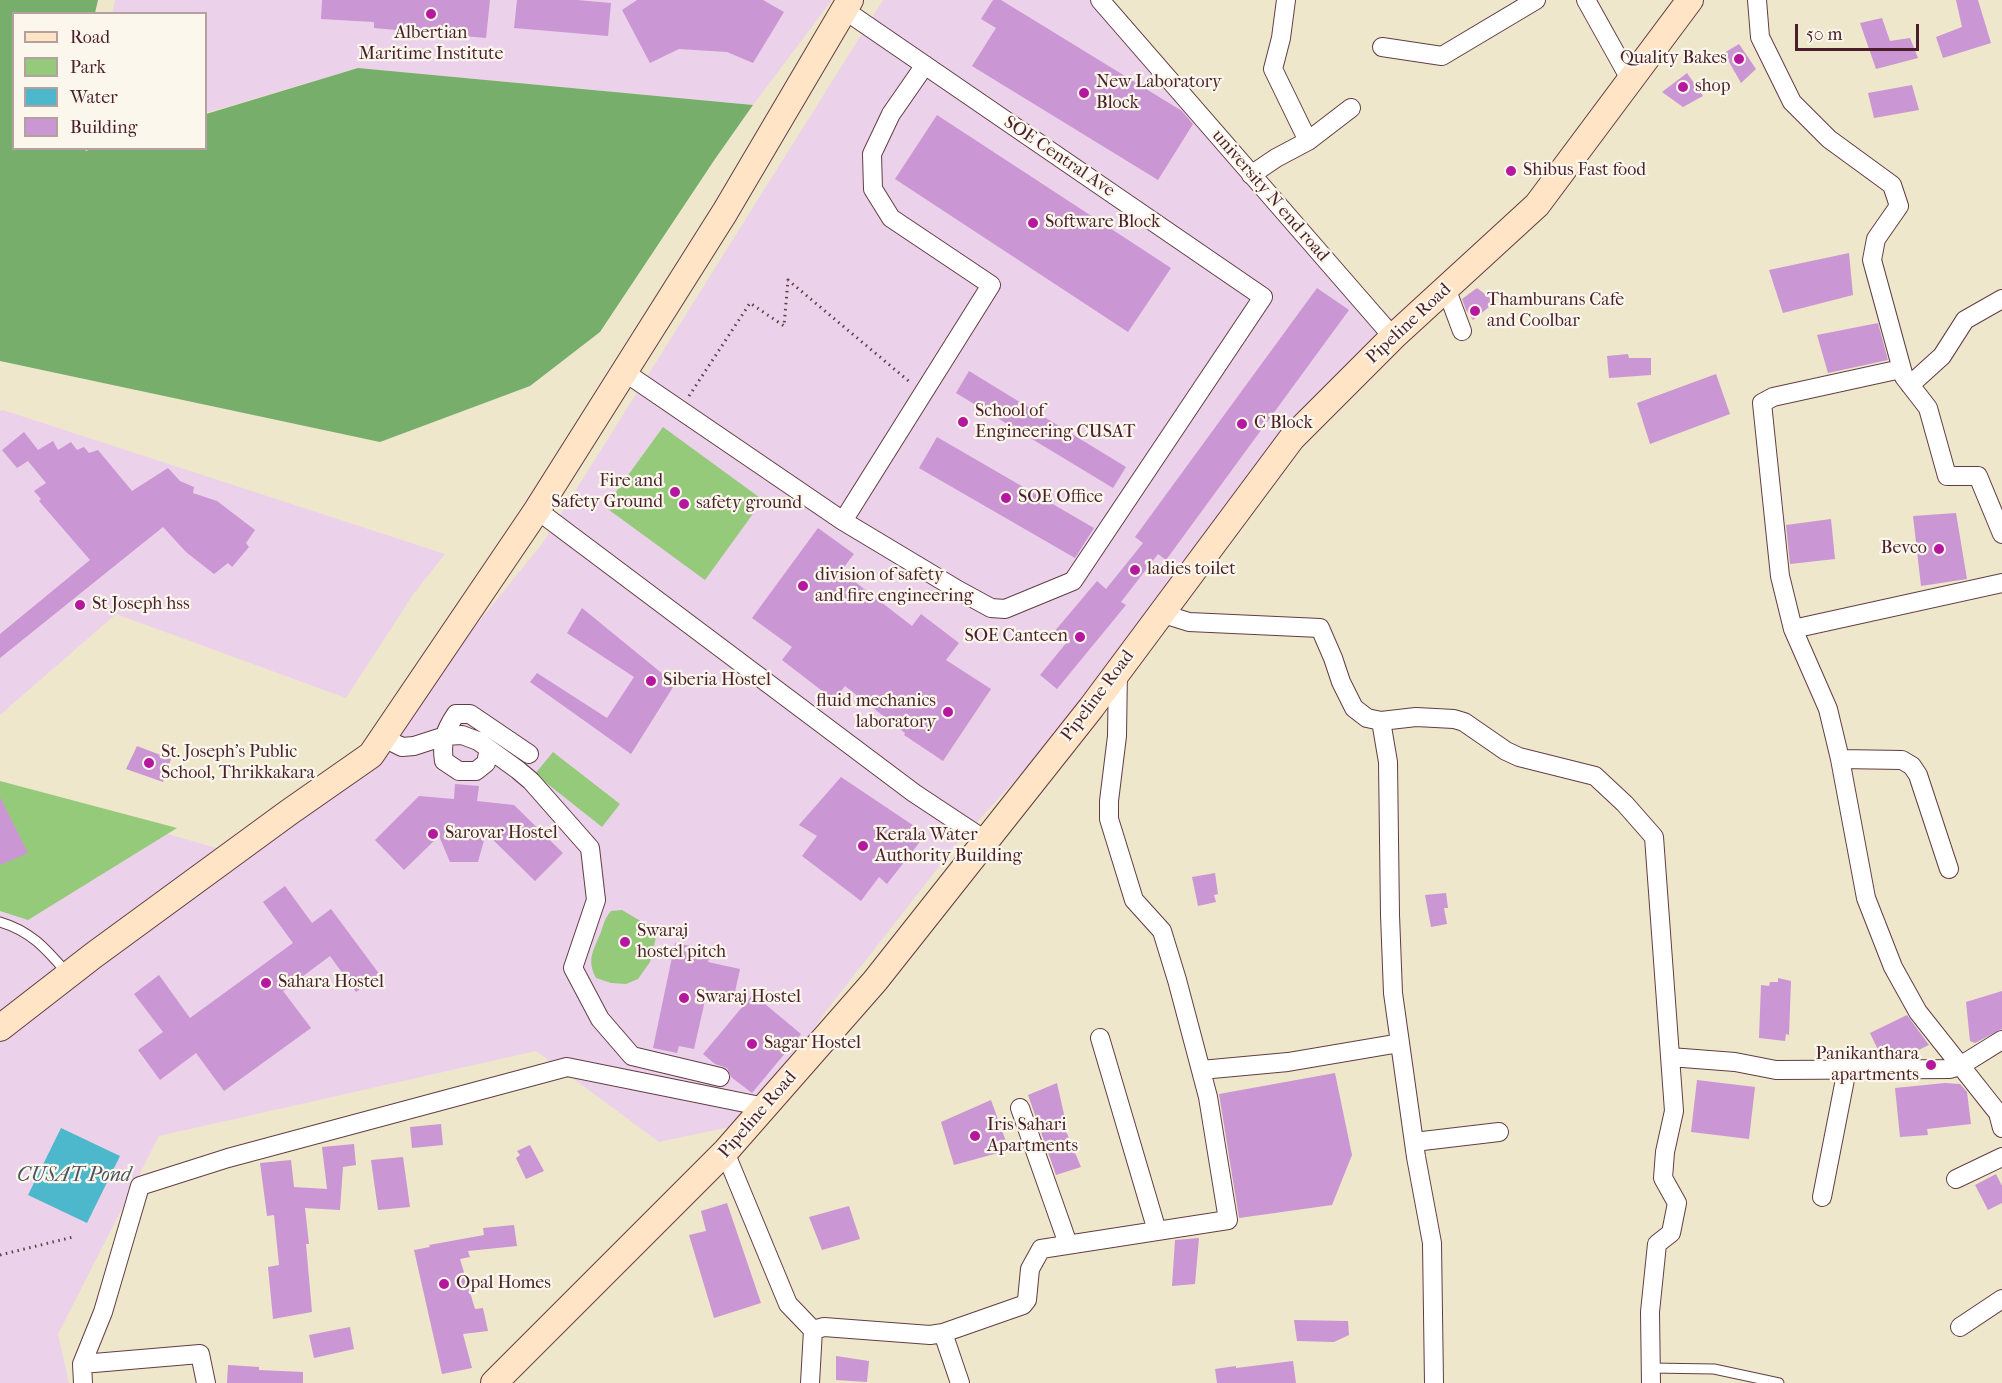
<!DOCTYPE html>
<style>
body{margin:0}
#map{position:relative;width:2002px;height:1383px;overflow:hidden;background:#eee7cb;font-family:"IM FELL French Canon",serif}
canvas{display:block}
.legend{position:absolute;left:12px;top:12px;width:195px;height:138px;box-sizing:border-box;background:#fbf7ec;border:2px solid #b4a19f;margin:0;padding:8px 10px;list-style:none;font-size:18px;color:#4a1f2b}
.legend li{display:flex;align-items:center;gap:12px;height:30px}
.legend b{width:30px;border:2px solid #b4a19f}
.scale{position:absolute;left:1795px;top:24px;width:124px;height:27px;box-sizing:border-box;border:3px solid #4a1f2b;border-top:0;padding-left:8px;font-size:18px;line-height:21px;white-space:nowrap;color:#4a1f2b;-webkit-text-stroke:4px #fbf7ec;paint-order:stroke}
</style>
<div id="map">
<canvas width="2002" height="1383"></canvas>
<ul class="legend">
<li><b style="height:8px;background:#ffe4c6"></b>Road</li>
<li><b style="height:16px;background:#95ca7b"></b>Park</li>
<li><b style="height:16px;background:#4db7cb"></b>Water</li>
<li><b style="height:16px;background:#ca96d3"></b>Building</li>
</ul>
<div class="scale">50 m</div>
</div>
<script>
const ctx = document.querySelector('canvas').getContext('2d');
ctx.lineJoin = 'round';
function paint(path, color) { ctx.fillStyle = color; ctx.fill(path, 'evenodd'); }
function strokePath(path, color, width, dash) { ctx.strokeStyle = color; ctx.lineWidth = width; ctx.lineCap = dash ? 'butt' : 'round'; ctx.setLineDash(dash || []); ctx.stroke(path); }
function label(font, color, halo, rows, align = 'center') {
  ctx.font = font + ' "IM FELL French Canon",serif'; ctx.lineWidth = 4.5; ctx.setLineDash([]); ctx.textBaseline = 'middle'; ctx.strokeStyle = halo; ctx.fillStyle = color; for (const [text, x, y, turn = 0] of rows) {
    ctx.save(); ctx.translate(x, y); ctx.rotate((+turn || 0) * Math.PI / 180); ctx.textAlign = isNaN(turn) ? turn : align; if (halo) ctx.strokeText(text, 0, 0); ctx.fillText(text, 0, 0); ctx.restore();
  }
}
const built = new Path2D(`
 M115,0H832L753,105L358,68L206,113V14H112Z
 M883,0H1091L1217,141L1393,320L1074,715L952,850L826,1011L753,1122L659,1142L536,1051L159,1136L58,1334L69,1383H0V786L234,853L375,749L542,544Z
 M3,410L445,554L412,596L346,698L116,614L0,715V411Z`);
const green = new Path2D(`
 M663,427L763,500L705,580L605,507Z
 M553,752L620,804L602,827L535,774Z
 M0,781L177,828L28,920L0,911Z
 M622,910L649,926L656,937L650,962L638,979L626,984L611,983L596,978C586,959 594,950 601,932C604,923 605,918 611,911Z`);
const forest = new Path2D(`
 M0,0H98L95,13L14,14V148H84L86,151L93,148H206V114L358,68L753,105L715,159L600,332L530,386L380,442L0,361Z`);
const water = new Path2D(`
 M61,1128L120,1156L87,1223L28,1195Z`);
const building = new Path2D(`
 M322,0H490L486,38L374,28V22L321,19Z
 M517,0H577L611,3L608,36L514,28Z
 M637,0H763L784,12L753,63L727,52L679,49L650,63L622,10Z
 M993,0H1001L1182,111L1193,124L1158,180L972,66L996,28L981,19Z
 M1956,0H1978L1991,43L1943,58L1936,37L1962,27Z
 M1882,18L1890,41L1910,38L1918,58L1876,69L1860,23Z
 M1739,44L1756,69L1741,83L1724,53Z
 M1687,73L1703,96L1683,107L1662,92Z
 M1912,85L1919,110L1874,118L1868,93Z
 M937,115L1171,268L1128,332L895,179Z
 M1849,253L1853,295L1783,313L1769,270Z
 M1317,288L1349,310L1166,560L1158,554L1121,602L1126,605L1057,689L1040,675L1067,642L1054,632L1097,581L1106,589L1143,543L1135,537Z
 M1477,288L1495,302L1473,320L1466,310L1462,299Z
 M1878,323L1888,360L1828,373L1817,335Z
 M1628,354L1629,358H1651V375L1609,378L1607,356Z
 M969,371L1126,467L1113,488L956,393Z
 M1716,374L1730,414L1650,444L1637,403Z
 M24,432L38,450L53,441L58,450L71,442L77,450L84,447L89,453L98,450L132,491L168,468L180,481L194,487L193,493L217,501L255,530L246,543L249,547L232,567L228,563L214,574L186,552L163,527L0,658V634L90,560L39,501L41,499L34,491L46,483L28,461L17,468L2,450Z
 M937,437L1094,528L1075,558L919,468Z
 M1956,513L1967,579L1921,586L1913,516Z
 M1831,519L1835,559L1790,564L1786,525Z
 M818,528L854,554L841,571L912,626L921,614L959,643L946,660L991,689L943,761L904,735L905,733L845,686L834,700L782,660L792,647L752,618Z
 M582,608L675,684L631,754L530,682L537,673L607,718L634,677L567,633Z
 M137,746L171,759L163,782L126,769Z
 M841,777L926,834L887,884L879,877L861,901L802,856L817,836L799,825Z
 M455,784L479,786L477,801L514,805L563,853L535,881L486,833L478,862H450L439,836L404,870L375,840L419,796L454,799Z
 M0,797L28,853L0,865Z
 M1215,873L1218,894L1214,895L1216,902L1198,906L1192,877Z
 M285,886L312,923L331,909L380,975L356,992L330,956L283,991L311,1028L224,1091L196,1053L160,1080L138,1050L163,1032L134,994L159,975L190,1018L293,943L263,902Z
 M1446,893L1448,908H1444L1447,924L1431,927L1425,895Z
 M675,943L711,950L708,962L740,969L733,1001L706,996L694,1049L679,1046L677,1053L653,1048Z
 M1778,978L1791,981L1789,1035L1786,1034L1785,1041L1759,1038L1761,985L1769,986L1770,982H1778Z
 M2002,991V1029L1975,1043L1970,1041L1966,1002Z
 M753,994L801,1034L752,1093L731,1077L727,1068L715,1064L703,1054Z
 M1907,1015L1929,1045L1902,1058L1898,1052L1891,1056L1887,1048L1879,1052L1870,1033Z
 M1335,1073L1352,1155L1332,1205L1239,1218L1219,1094Z
 M1697,1080L1755,1087L1749,1139L1691,1132Z
 M1057,1083L1066,1123L1063,1124L1081,1167L1056,1175L1028,1095Z
 M1945,1083L1960,1084L1967,1092L1971,1124L1927,1129L1928,1135L1900,1137L1895,1088Z
 M991,1100L1009,1150L954,1165L941,1122Z
 M441,1124L443,1145L412,1148L410,1127Z
 M354,1144L356,1165L343,1167L340,1210L305,1208L309,1244H306L312,1312L273,1319L268,1267L279,1265L274,1215L267,1216L260,1163L291,1160L294,1187L327,1189L322,1147Z
 M530,1145L544,1171L526,1179L516,1158L520,1155L517,1151Z
 M403,1157L410,1207L378,1210L371,1160Z
 M1996,1174L2002,1186V1203L1988,1210L1975,1185Z
 M727,1203L761,1303L714,1318L689,1235L706,1231L701,1211Z
 M849,1206L860,1239L822,1250L809,1217Z
 M514,1225L517,1246L468,1251L470,1257L460,1259L475,1309L483,1308L488,1331L463,1334L472,1368L442,1374L414,1250L430,1247L429,1245L484,1235L483,1228Z
 M1199,1238L1195,1284L1172,1286L1175,1240Z
 M1294,1320L1348,1321L1349,1335L1334,1342L1297,1341Z
 M350,1327L354,1349L314,1358L309,1335Z
 M836,1356L869,1361L867,1382L836,1380Z
 M1293,1361L1296,1383H1217L1215,1369L1236,1366V1368Z
 M228,1365L259,1367V1370L303,1372V1383H227Z`);
const path = new Path2D(`
 M689,396L750,303L784,326L788,280L911,383
 M0,1255L73,1237`);
const lane = new Path2D(`
 M0,922C31,931 46,949 67,973
 M1651,1368L1714,1369L1779,1383`);
const street = new Path2D(`
 M1100,0L1393,337
 M1286,0L1281,38L1273,69L1308,141
 M1586,0L1630,79
 M1757,0L1760,37L1792,102L1829,139L1892,185L1899,206L1876,239L1872,260L1904,377L1928,408L1947,476H1978L2002,534
 M1382,47L1442,56L1536,0
 M1251,175L1276,158L1308,141L1351,108
 M1446,288L1462,331
 M1901,369L1773,397L1762,403L1780,576L1793,629L1828,709L1840,759L1902,760L1912,766L1918,775L1949,869
 M623,371L843,521L958,590L991,608L1005,609L1073,581L1263,297L843,9
 M1910,385L1942,356L1965,320L2002,299
 M537,510L914,793L985,840
 M843,521L991,285L891,218L873,189L872,154L891,114L925,65
 M1160,613L1189,622L1320,628L1333,658L1341,682L1354,708L1367,718L1381,721L1416,717L1454,719L1464,722L1506,751L1519,757L1595,776L1625,804L1654,837L1674,1111L1665,1152L1663,1178L1677,1203L1671,1233L1657,1244L1650,1312L1651,1383
 M1793,629L2002,583
 M1381,721L1388,762L1390,915L1393,993L1416,1157L1432,1243L1434,1383
 M384,738L402,747L414,746L445,736L462,735L478,741L518,770L531,781L590,848L596,900L573,968L600,1019L632,1056L720,1077
 M489,749L486,763L476,771H459L444,761C441,742 445,730 456,714H470L529,754
 M1840,759L1866,898L1893,967L1918,1012L1998,1113L2002,1128
 M1100,1038L1157,1231
 M1670,1057L1735,1062L1776,1070L1950,1069L1960,1066L2002,1040
 M1201,1070L1288,1062L1400,1043
 M1020,1108L1068,1244
 M1414,1142L1499,1132
 M725,1152L788,1304L813,1330L810,1383
 M1956,1179L2002,1157
 M1822,1197L1847,1069
 M1960,1327L2002,1299
 M813,1330L824,1327L930,1335L943,1333L1023,1305L1027,1300L1030,1269L1041,1249L1228,1220L1208,1097L1177,980L1162,931L1134,900L1109,819V801L1117,736L1118,670
 M943,1333L960,1383
 M82,1364L200,1354L206,1383
 M83,1383L82,1364L103,1312L140,1186L228,1158L567,1067L765,1107`);
const secondary = new Path2D(`
 M0,1028L94,955L288,813L371,755L537,510L725,212L850,0
 M494,1383L725,1152L875,981L1091,708L1292,438L1393,337L1537,205L1690,0`);
const markers = [
 [431,14,6,"#b5179e"],
 [1739,59,6,"#b5179e"],
 [1683,87,6,"#b5179e"],
 [1084,93,6,"#b5179e"],
 [1511,171,6,"#b5179e"],
 [1033,223,6,"#b5179e"],
 [1475,311,6,"#b5179e"],
 [963,422,6,"#b5179e"],
 [1242,424,6,"#b5179e"],
 [675,492,6,"#b5179e"],
 [1006,498,6,"#b5179e"],
 [684,504,6,"#b5179e"],
 [1939,549,6,"#b5179e"],
 [1135,570,6,"#b5179e"],
 [803,586,6,"#b5179e"],
 [80,605,6,"#b5179e"],
 [1080,637,6,"#b5179e"],
 [651,681,6,"#b5179e"],
 [948,712,6,"#b5179e"],
 [149,763,6,"#b5179e"],
 [433,834,6,"#b5179e"],
 [863,846,6,"#b5179e"],
 [625,942,6,"#b5179e"],
 [266,983,6,"#b5179e"],
 [684,998,6,"#b5179e"],
 [752,1044,6,"#b5179e"],
 [1931,1065,6,"#b5179e"],
 [975,1136,6,"#b5179e"],
 [444,1284,6,"#b5179e"]
];
const poiNames = [
 ["Albertian",431,34,"center"],
 ["Maritime Institute",431,55,"center"],
 ["Quality Bakes",1727,59,"right"],
 ["New Laboratory",1096,83],
 ["Block",1096,104],
 ["shop",1695,87],
 ["Shibus Fast food",1523,171],
 ["Software Block",1045,223],
 ["Thamburans Cafe",1487,301],
 ["and Coolbar",1487,322],
 ["School of",975,412],
 ["Engineering CUSAT",975,433],
 ["C Block",1254,424],
 ["Fire and",663,482,"right"],
 ["Safety Ground",663,503,"right"],
 ["SOE Office",1018,498],
 ["safety ground",696,504],
 ["Bevco",1927,549,"right"],
 ["ladies toilet",1147,570],
 ["division of safety",815,576],
 ["and fire engineering",815,597],
 ["St Joseph hss",92,605],
 ["SOE Canteen",1068,637,"right"],
 ["Siberia Hostel",663,681],
 ["fluid mechanics",936,702,"right"],
 ["laboratory",936,723,"right"],
 ["St. Joseph's Public",161,753],
 ["School, Thrikkakara",161,774],
 ["Sarovar Hostel",445,834],
 ["Kerala Water",875,836],
 ["Authority Building",875,857],
 ["Swaraj",637,932],
 ["hostel pitch",637,953],
 ["Sahara Hostel",278,983],
 ["Swaraj Hostel",696,998],
 ["Sagar Hostel",764,1044],
 ["Panikanthara",1919,1055,"right"],
 ["apartments",1919,1076,"right"],
 ["Iris Sahari",987,1126],
 ["Apartments",987,1147],
 ["Opal Homes",456,1284]
];
const streetNames = [
 ["SOE Central Ave",1059,157,34],
 ["university N end road",1270,196,49],
 ["Pipeline Road",1409,324,-43],
 ["Pipeline Road",1098,696,-53],
 ["Pipeline Road",758,1115,-49]
];
const waterNames = [
 ["CUSAT Pond",74,1176]
];
paint(built, '#ecd1eb');
paint(green, '#95ca7b');
paint(forest, '#78ae6b');
paint(water, '#4db7cb');
paint(building, '#ca96d3');
strokePath(lane, '#633d43', 11);
strokePath(street, '#633d43', 20);
strokePath(secondary, '#633d43', 28);
strokePath(path, '#633d43', 3, [1.5, 4.5]);
strokePath(lane, '#fff', 9);
strokePath(street, '#fff', 18);
strokePath(secondary, '#ffe4c6', 26);
for (const [x, y, r, color] of markers) { const dot = new Path2D(); dot.arc(x, y, r, 0, 2 * Math.PI); ctx.fillStyle = color; ctx.fill(dot); strokePath(dot, '#fbf7ec', 2); }
label('18px', '#4a1f2b', '#fbf7ec', poiNames, 'left');
label('18px', '#4a1f2b', '#fbf7ec', streetNames);
label('italic 20px', '#4b5463', '#fbf7ec', waterNames);
</script>
